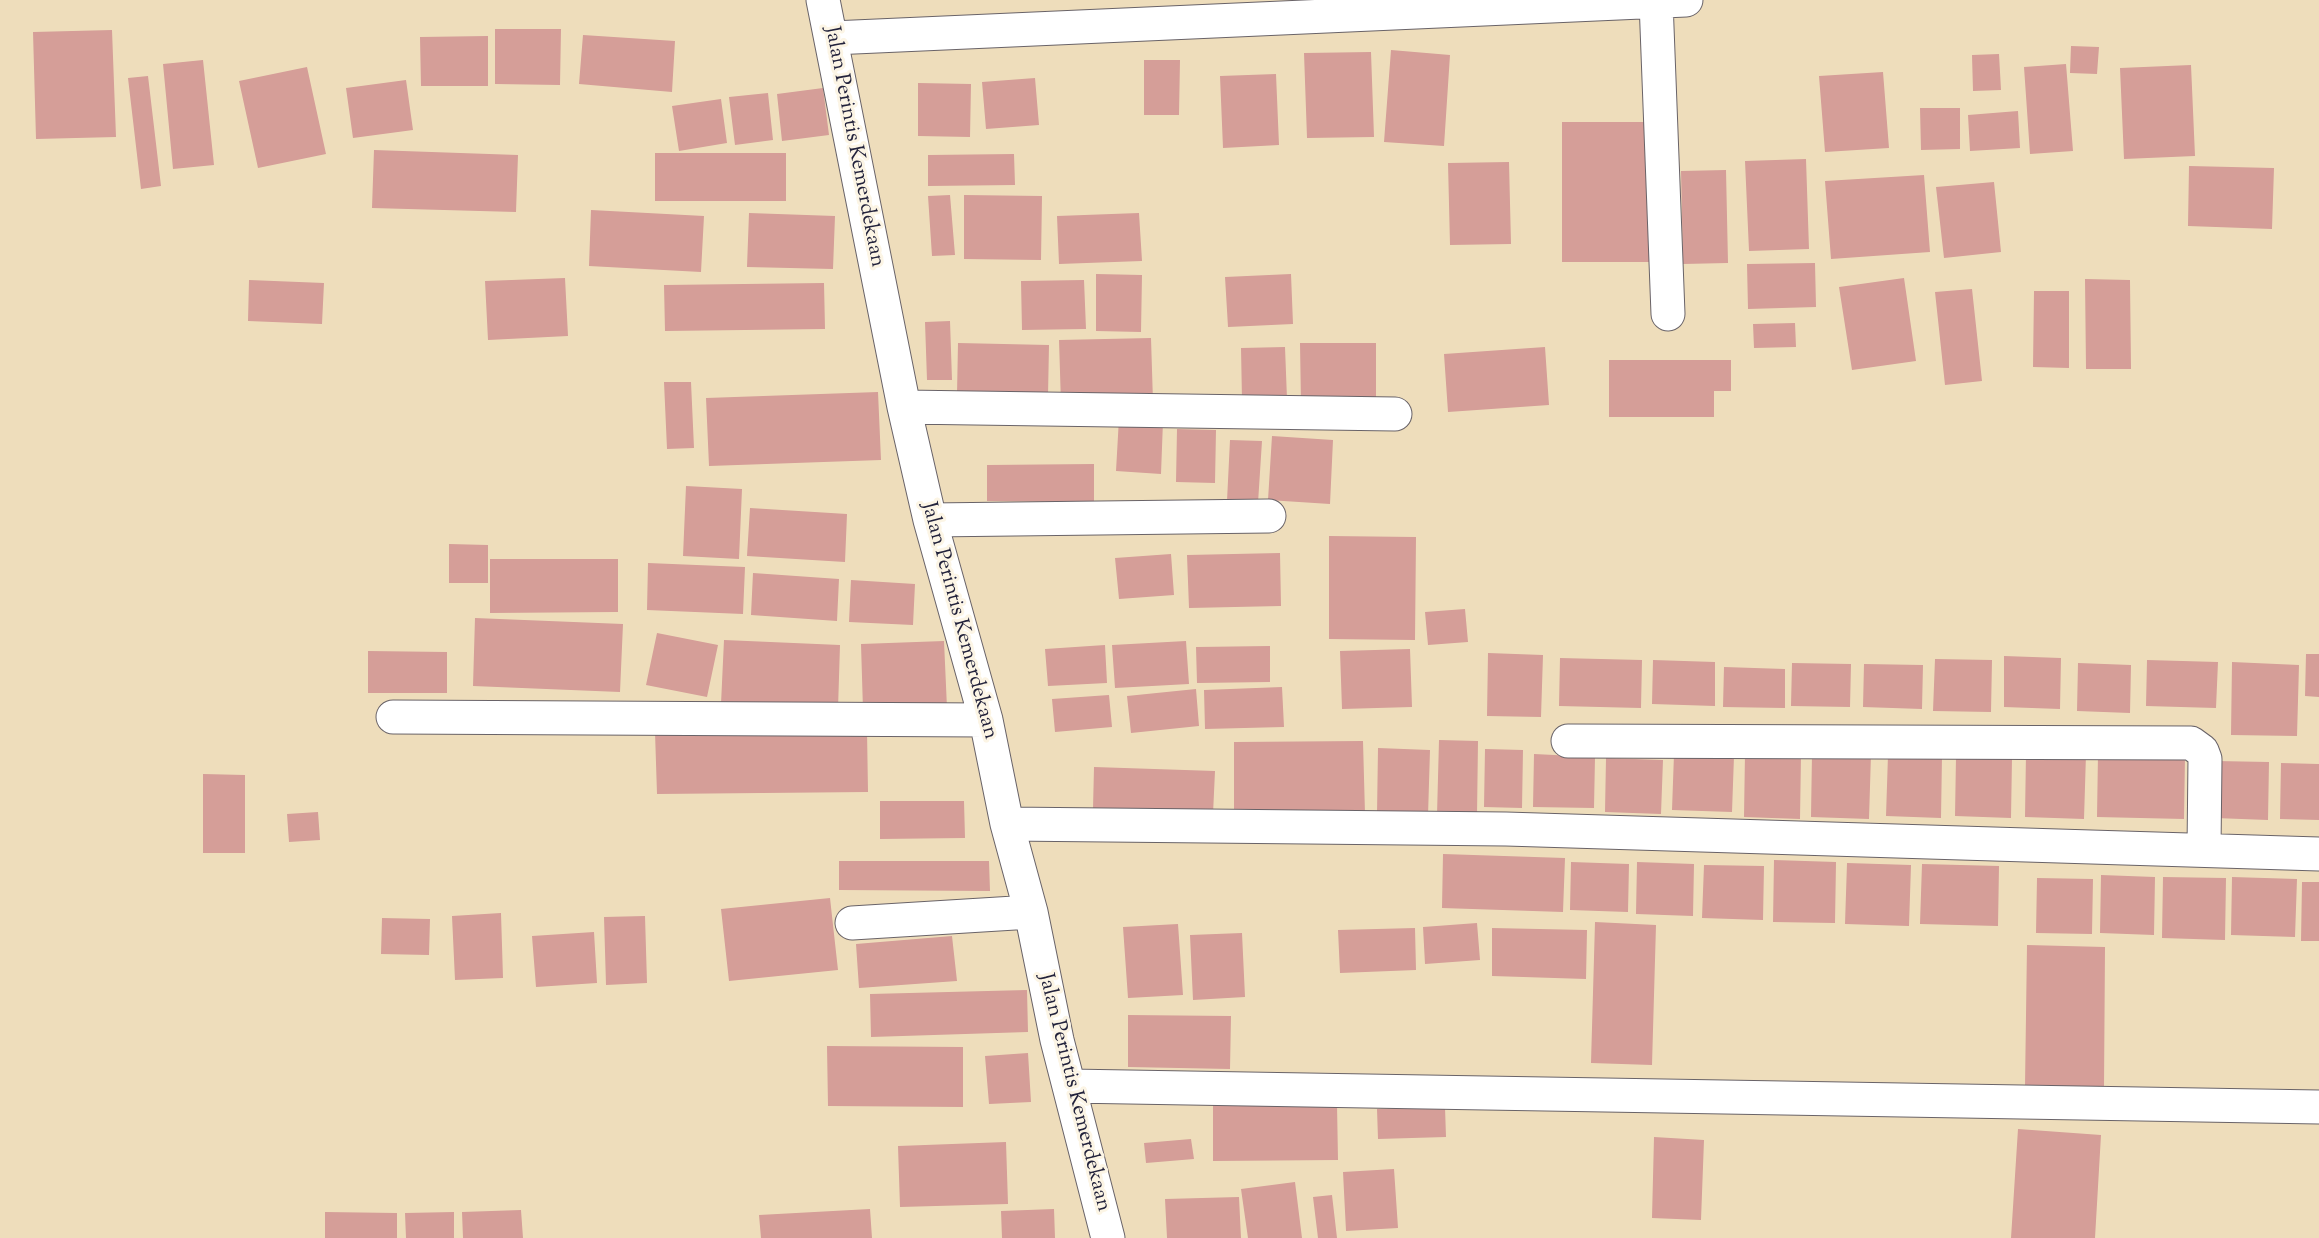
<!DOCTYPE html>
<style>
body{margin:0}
canvas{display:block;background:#edb}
</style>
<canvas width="2319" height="1238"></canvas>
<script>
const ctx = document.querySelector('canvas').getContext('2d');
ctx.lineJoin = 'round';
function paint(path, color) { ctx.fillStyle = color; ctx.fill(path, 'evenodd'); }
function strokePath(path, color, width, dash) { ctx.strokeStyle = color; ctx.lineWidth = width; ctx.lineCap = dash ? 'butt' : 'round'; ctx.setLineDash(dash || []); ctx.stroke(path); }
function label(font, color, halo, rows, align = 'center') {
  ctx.font = font + ' "Sorts Mill Goudy",serif'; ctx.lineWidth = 6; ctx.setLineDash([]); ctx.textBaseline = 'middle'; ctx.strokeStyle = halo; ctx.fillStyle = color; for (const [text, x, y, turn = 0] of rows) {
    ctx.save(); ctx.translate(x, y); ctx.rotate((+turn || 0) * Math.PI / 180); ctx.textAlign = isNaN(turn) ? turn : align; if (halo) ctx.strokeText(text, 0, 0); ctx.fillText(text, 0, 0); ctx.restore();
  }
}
const building = new Path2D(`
 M495,29H561L560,85L495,84Z
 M112,30L116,137L36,139L33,32Z
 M583,35L675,41L672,92L579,84Z
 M488,36V86H421L420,37Z
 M2071,46L2099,47L2097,74L2070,73Z
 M1391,50L1450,55L1444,146L1384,142Z
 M1371,52L1374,137L1307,138L1304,53Z
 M1999,54L2001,90L1973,91L1972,55Z
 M203,60L214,165L173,169L163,64Z
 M1144,60H1180L1179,115H1144Z
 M2066,64L2073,151L2030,154L2024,67Z
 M2191,65L2195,156L2124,159L2120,68Z
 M307,67L326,154L258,168L239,81Z
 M1883,72L1889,148L1825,152L1819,76Z
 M1276,74L1279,145L1223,148L1220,76Z
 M148,76L161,186L141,189L128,78Z
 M1035,78L1039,125L986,129L982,82Z
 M406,80L413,130L353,138L346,88Z
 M918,83L971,84L970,137L918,136Z
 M823,88L829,135L782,141L777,94Z
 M768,93L773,140L735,145L729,97Z
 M721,99L727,143L679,151L672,106Z
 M1920,108H1960V149L1921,150Z
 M2018,111L2020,148L1970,151L1968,115Z
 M1562,122H1649L1650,262H1562Z
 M374,150L518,155L516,212L372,208Z
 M655,153H786V201H655Z
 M1014,154L1015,185L928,186V155Z
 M1806,159L1809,249L1749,251L1745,161Z
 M1509,162L1511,244L1450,245L1448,163Z
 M2189,166L2274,168L2272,229L2188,226Z
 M1726,170L1728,263L1683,264L1681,171Z
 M1924,175L1930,252L1831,259L1825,181Z
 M1994,182L2001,252L1944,258L1936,187Z
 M950,195L955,255L932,256L928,196Z
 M964,195L1042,196L1041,260L964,259Z
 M591,210L704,216L701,272L589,266Z
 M749,213L835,216L833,269L747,267Z
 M1139,213L1142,261L1059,264L1057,216Z
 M1815,263L1816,307L1748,309L1747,264Z
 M1096,274L1142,275L1141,332L1096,331Z
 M1291,274L1293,324L1228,327L1225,277Z
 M565,278L568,336L488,340L485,281Z
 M1904,278L1916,361L1852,370L1839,287Z
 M2085,279L2130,280L2131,369H2086Z
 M249,280L324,283L322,324L248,321Z
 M1084,280L1086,329L1022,330L1021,281Z
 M824,283L825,329L665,331L664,285Z
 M1972,289L1982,381L1945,385L1935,292Z
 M2034,291H2069V368L2033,367Z
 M950,321L952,380H927L925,322Z
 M1795,323L1796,347L1754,348L1753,324Z
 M1151,338L1153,402L1061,404L1059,340Z
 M958,343L1049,345L1048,396L957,394Z
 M1300,343H1376V404H1301Z
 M1285,347L1287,399L1242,400L1241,348Z
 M1545,347L1549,405L1448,412L1444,354Z
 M1609,360H1731V391H1714V417H1609Z
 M664,382H691L694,448L667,449Z
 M878,392L881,460L709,466L706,398Z
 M1119,418L1163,421L1161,474L1116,471Z
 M1177,429L1216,430L1215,483L1176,482Z
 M1272,436L1333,440L1330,504L1268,500Z
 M1230,440L1262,441L1258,503L1227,501Z
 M1094,464V502L987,501V465Z
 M686,486L742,489L739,559L683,556Z
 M750,508L847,514L845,562L747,556Z
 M1329,536L1416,537L1415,640L1329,639Z
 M449,544L488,545V583H449Z
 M1280,553L1281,606L1189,608L1187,555Z
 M1171,554L1174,595L1119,599L1115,558Z
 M490,559H618V612L490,613Z
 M648,563L745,567L743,614L647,610Z
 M753,573L839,579L837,621L751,615Z
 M851,580L915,584L913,625L849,622Z
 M1465,609L1468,642L1428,645L1425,612Z
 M475,618L623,624L620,692L473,686Z
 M657,633L718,645L707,697L646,685Z
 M724,640L840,645L838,709L721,704Z
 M944,641L947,708L863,710L861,644Z
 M1186,641L1189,684L1115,688L1112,645Z
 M1105,645L1107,683L1048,686L1045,649Z
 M1270,646V682L1197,683L1196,647Z
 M1410,649L1412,707L1342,709L1340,651Z
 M368,651L447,652V693H368Z
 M1488,653L1543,655L1541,717L1487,716Z
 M2306,654H2319V697L2305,696Z
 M2004,656L2061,658L2060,709L2004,707Z
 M1560,658L1642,660L1641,708L1559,706Z
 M1935,659L1992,660L1991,712L1933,711Z
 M1653,660L1715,662V706L1652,704Z
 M2147,660L2218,662L2216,708L2146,706Z
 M2232,662L2299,665L2297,736L2231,735Z
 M1792,663L1851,664L1850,707L1791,706Z
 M2078,663L2131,665L2130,713L2077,711Z
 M1864,664L1923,665L1922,709L1863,707Z
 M1724,667L1785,669V708L1723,707Z
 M1282,687L1284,727L1205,729L1204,690Z
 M1196,689L1199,726L1131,733L1127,696Z
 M1109,695L1112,727L1055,732L1052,699Z
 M867,730L868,792L657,794L655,732Z
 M1439,740L1478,741L1477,816L1437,815Z
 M1363,741L1365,814L1234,815V742Z
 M1378,748L1430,750L1428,816L1377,814Z
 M1485,749L1523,750L1522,808L1484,807Z
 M1745,753L1801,755L1800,819L1744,817Z
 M1812,753L1871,754L1869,819L1811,817Z
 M2026,753L2086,754L2084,819L2025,817Z
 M1534,754L1595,757L1594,808L1533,807Z
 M1674,754L1734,756L1732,812L1672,810Z
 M2098,754L2185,756L2184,819L2097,817Z
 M1888,755L1942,756L1941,818L1886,816Z
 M1956,757L2012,758L2011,818L1955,816Z
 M1606,758L1663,760L1661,814L1605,812Z
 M2216,761L2269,762L2268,820L2215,818Z
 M2281,763L2319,764V820L2280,819Z
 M1094,767L1215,771L1213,814L1093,809Z
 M203,774L245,775V853H203Z
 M880,801H964L965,838L880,839Z
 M318,812L320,840L289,842L287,814Z
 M1443,854L1565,858L1563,912L1442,908Z
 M1774,860L1836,862L1835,923L1773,922Z
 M839,861H989L990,891L839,890Z
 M1571,862L1629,864L1628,912L1570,910Z
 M1637,862L1694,864L1693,916L1636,914Z
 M1847,863L1911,865L1909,926L1845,924Z
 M1922,864L1999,866L1998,926L1920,924Z
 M1704,865L1764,866L1763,920L1702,918Z
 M2101,875L2155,877L2154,935L2100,933Z
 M2163,877L2226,878L2225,940L2162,938Z
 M2232,877L2297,879L2295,937L2231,935Z
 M2037,878L2093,879L2092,934L2036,933Z
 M2302,882H2319V941H2301Z
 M830,898L838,970L729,981L721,909Z
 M501,913L503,978L455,980L452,916Z
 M645,916L647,983L606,985L604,917Z
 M382,918L430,919L429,955L381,954Z
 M1595,922L1656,925L1652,1065L1591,1063Z
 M1477,923L1480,960L1425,964L1423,927Z
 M1178,924L1183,995L1128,998L1123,927Z
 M1415,928L1416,970L1340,973L1338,930Z
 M1492,928L1587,930L1586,979L1492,976Z
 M594,932L597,983L536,987L532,936Z
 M1242,933L1245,997L1193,1000L1190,935Z
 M952,936L957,981L859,988L856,944Z
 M2027,945L2105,947L2104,1088L2025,1086Z
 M1027,990L1028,1032L871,1037L870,994Z
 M1128,1015L1231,1016L1230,1069L1128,1067Z
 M827,1046L963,1047V1107L828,1106Z
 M1028,1053L1031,1102L989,1104L985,1056Z
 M1337,1104L1338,1160L1213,1161V1105Z
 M1445,1107L1446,1137L1378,1139L1377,1109Z
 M2018,1129L2101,1135L2095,1238H2011Z
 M1654,1137L1704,1140L1701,1220L1652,1218Z
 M1191,1139L1194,1159L1146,1163L1144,1143Z
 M1006,1142L1008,1204L900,1207L898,1146Z
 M1394,1169L1398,1228L1346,1231L1343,1172Z
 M1295,1182L1302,1238H1248L1241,1189Z
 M1332,1195L1337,1238H1318L1313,1197Z
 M1239,1197L1241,1238H1167L1165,1199Z
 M870,1209L872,1238H761L759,1215Z
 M1054,1209L1055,1238H1002L1001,1211Z
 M521,1210L523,1238H463L462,1212Z
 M325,1212L397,1213V1238H325Z
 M454,1212V1238H406L405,1213Z`);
const minor = new Path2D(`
 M823,0L904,407L930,520L986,720L1007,824L1031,912L1057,1040L1108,1238
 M1656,1L1668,314
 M832,38L1686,0
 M904,407L1395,414
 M930,520L1269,516
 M393,717L986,720
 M1568,741L2191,743L2202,751L2205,759L2204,849
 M1007,824L1506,829L2319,854
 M852,923L1031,912
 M1069,1086L2319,1107`);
const streetNames = [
 ["Jalan Perintis Kemerdekaan",853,147,79],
 ["Jalan Perintis Kemerdekaan",958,621,75],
 ["Jalan Perintis Kemerdekaan",1073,1093,76]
];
paint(building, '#d59e98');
strokePath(minor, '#696368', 35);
strokePath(minor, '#fff', 33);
label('21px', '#22223b', '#fcf5e5', streetNames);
</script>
